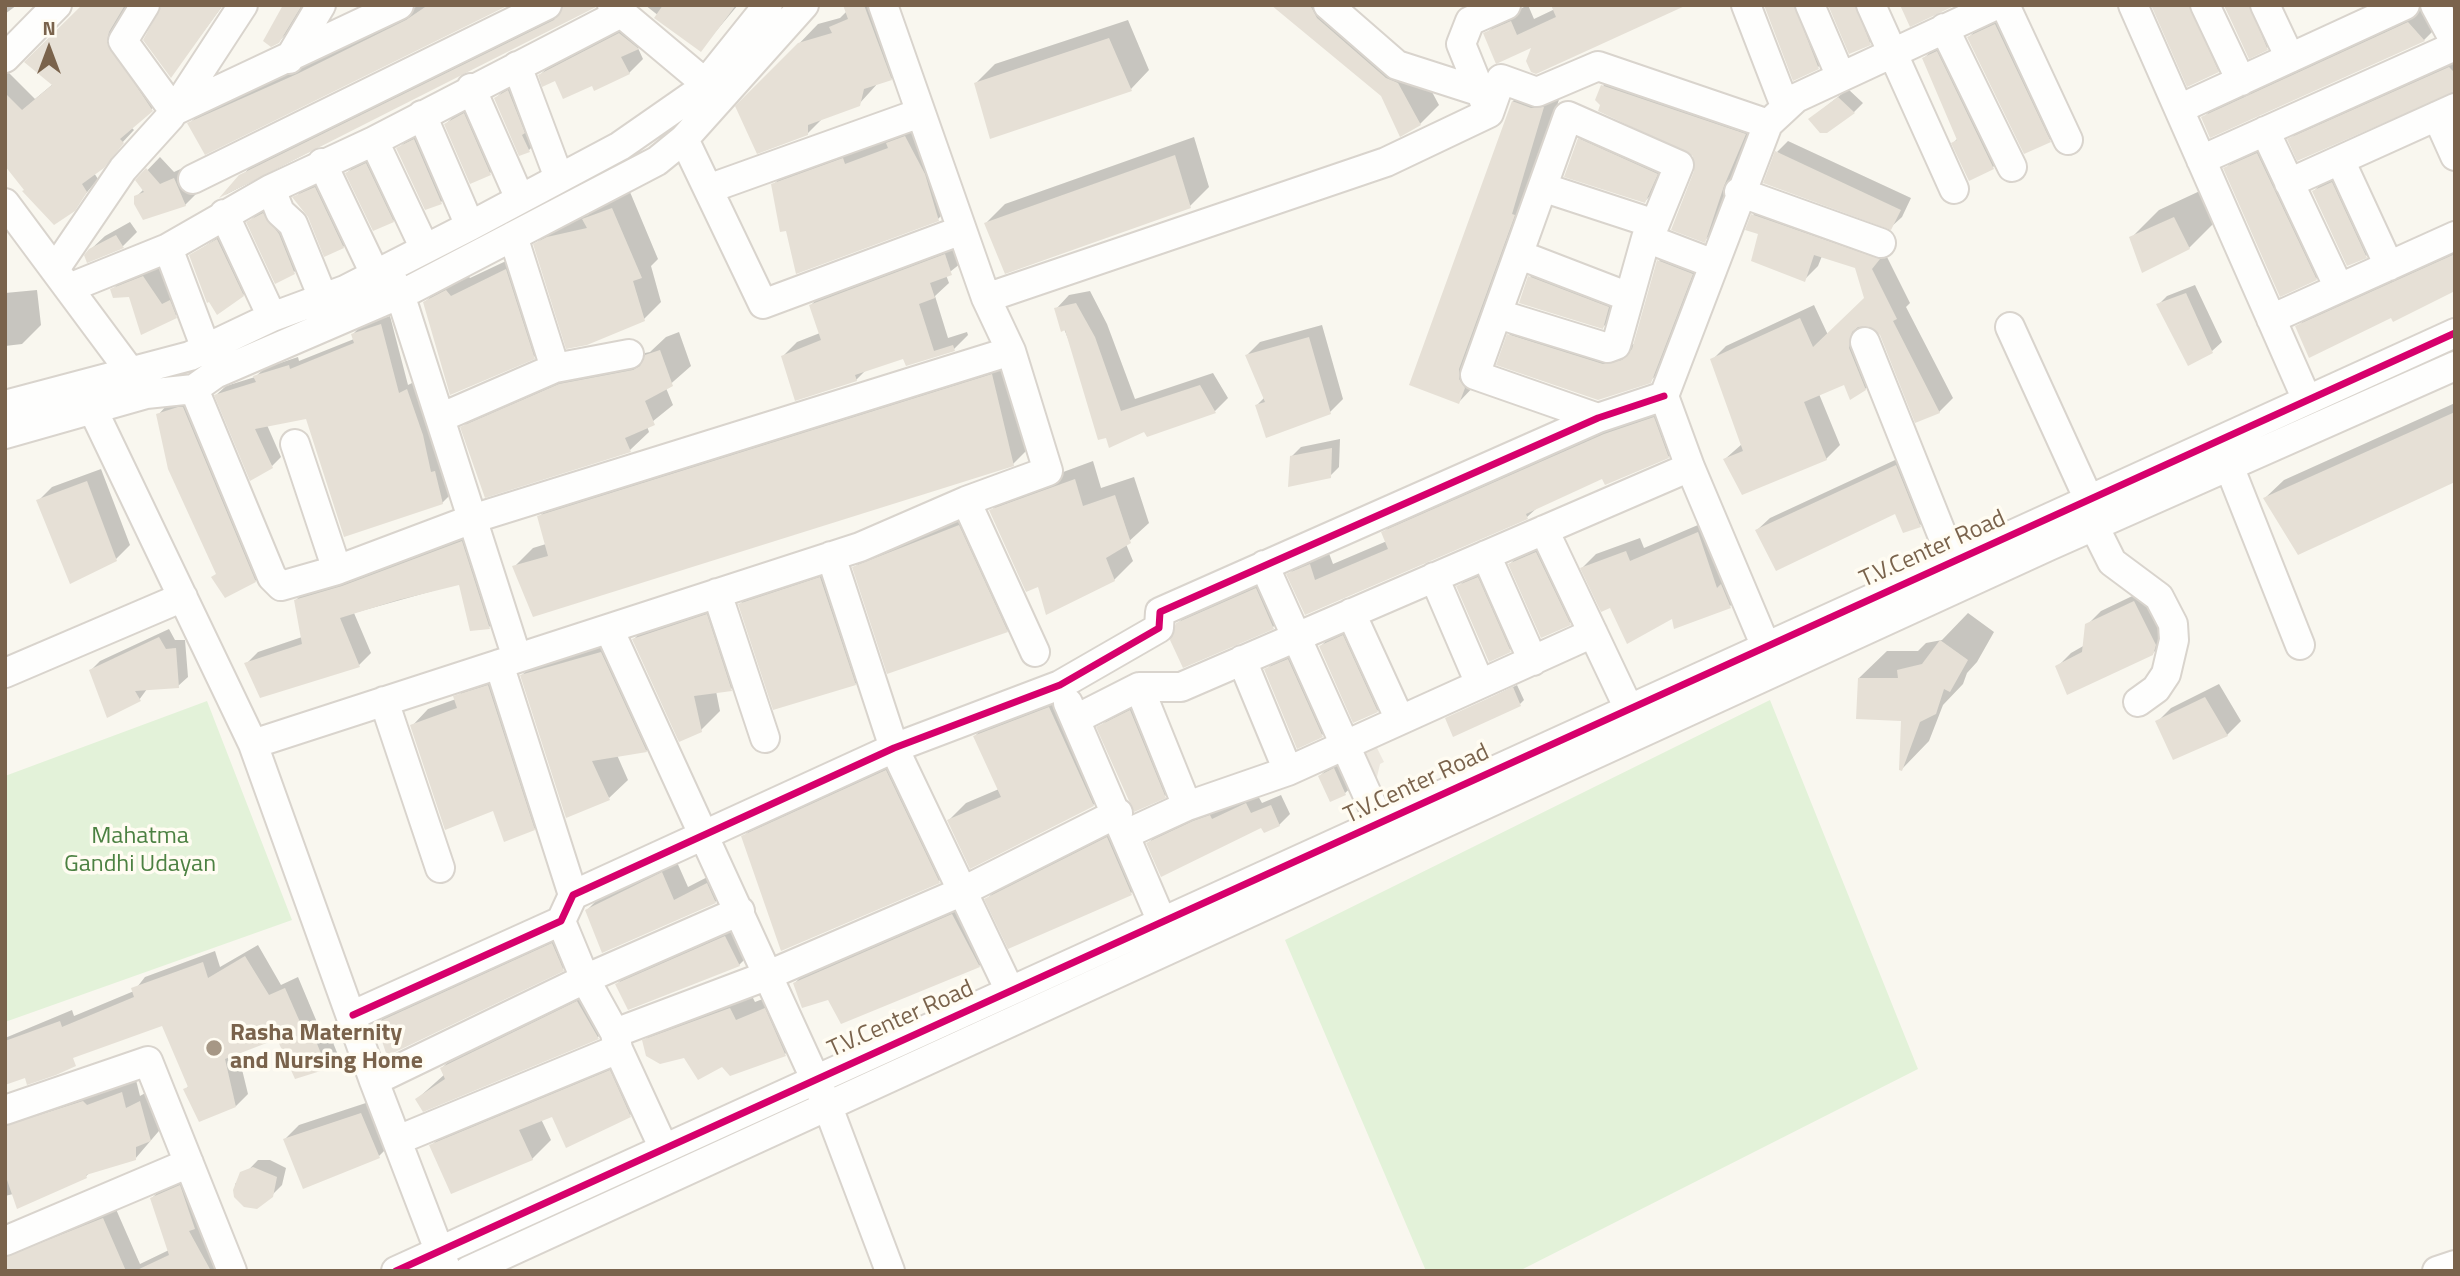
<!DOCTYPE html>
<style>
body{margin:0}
#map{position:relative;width:2460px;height:1276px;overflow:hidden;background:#f9f7ef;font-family:"Titillium Web",sans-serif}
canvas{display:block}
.frame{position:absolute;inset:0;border:7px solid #7a634c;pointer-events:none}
.north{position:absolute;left:14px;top:14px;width:70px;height:70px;-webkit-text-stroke:5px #fffcf2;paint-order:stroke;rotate:0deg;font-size:19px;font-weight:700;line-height:28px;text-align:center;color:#7a634c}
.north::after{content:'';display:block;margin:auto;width:24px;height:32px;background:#7a634c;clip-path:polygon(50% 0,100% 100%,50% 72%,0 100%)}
</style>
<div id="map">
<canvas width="2460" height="1276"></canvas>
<div class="frame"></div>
<div class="north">N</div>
</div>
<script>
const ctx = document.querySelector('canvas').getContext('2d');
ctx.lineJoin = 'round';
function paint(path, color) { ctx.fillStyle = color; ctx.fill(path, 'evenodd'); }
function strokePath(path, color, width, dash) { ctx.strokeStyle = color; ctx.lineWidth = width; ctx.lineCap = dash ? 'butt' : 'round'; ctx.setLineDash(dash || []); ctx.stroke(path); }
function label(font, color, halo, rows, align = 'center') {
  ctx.font = font + ' "Titillium Web",sans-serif'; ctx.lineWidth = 7; ctx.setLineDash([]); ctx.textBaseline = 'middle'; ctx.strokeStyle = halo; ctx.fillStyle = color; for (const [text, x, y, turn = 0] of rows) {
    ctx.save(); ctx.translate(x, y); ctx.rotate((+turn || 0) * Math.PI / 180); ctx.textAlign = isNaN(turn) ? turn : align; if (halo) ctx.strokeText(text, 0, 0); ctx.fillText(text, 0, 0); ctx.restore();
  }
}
const industrial = new Path2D(`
 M1376,746L1384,762L1380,764L1376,781L1354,756Z`);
const green = new Path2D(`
 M1770,700L1918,1069L1519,1271H1426L1285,940Z
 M207,701L292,920L5,1022V776Z`);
const shadow = new Path2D(`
 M5,5H17L5,14Z
 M85,5H128L118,30L164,98L131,127L134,130L94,173L98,179L73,209L26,190L5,164V69L35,99L53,84Z
 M161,5H223L171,76L161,14Z
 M285,5H305L291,29L278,42Z
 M420,5H505L189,124L208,105Z
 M563,5H595L225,195L260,156Z
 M645,5H738L701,49Z
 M845,5H889L909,60L891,79L879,82L859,104L823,118L807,134L738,107L818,24L840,18L847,11Z
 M1274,5H1343L1417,64L1439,105L1420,124Z
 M1528,5L1534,19L1555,9L1683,5L1534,44L1485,35L1502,18Z
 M1766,5H1816L1836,50L1818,67L1794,79Z
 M1830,5H1879L1887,26L1870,43Z
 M2151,5H2212L2235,54L2218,71Z
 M2224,5H2272L2284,31L2267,48L2250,56Z
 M2422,9L2438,26L2424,40L2211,136L2203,118L2217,104Z
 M2010,11L2064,126L2050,140L1969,37L1983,23Z
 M634,20L651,34L638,48L643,59L629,73L592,83L540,75L554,61Z
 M1128,20L1149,70L1131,89L976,83L995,64Z
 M1939,44L2007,153L1993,167L1969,179L1953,143L1958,138L1924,58Z
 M2455,56V92L2289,140L2307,123Z
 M1617,72L1759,120L1718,227L1704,241L1693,153L1603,86Z
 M1532,83L1562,89L1477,383L1459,402L1412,384L1513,101Z
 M510,84L543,136L529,150L520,154L496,98Z
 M1848,89L1863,103L1854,112L1826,132L1810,119Z
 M478,100L504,159L490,173L446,124L460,110Z
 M924,118L957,200L938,219L787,228L773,185L792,166Z
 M1593,125L1670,159L1659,187L1645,201L1579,139Z
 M428,126L455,188L441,202L426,208L398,149L412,135Z
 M2276,135L2335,260L2316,279L2225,169L2244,150Z
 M1194,137L1209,187L1190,206L986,223L1005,204Z
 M1788,141L1911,198L1902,217L1890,228L1777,152Z
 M380,150L407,206L393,221L347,173L361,159Z
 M160,157L174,172L187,166L198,192L185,205L136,197L144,189L138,180Z
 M2346,169L2380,242L2366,256L2314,191L2328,177Z
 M329,174L357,232L343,247L310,216L295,198L308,184Z
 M2202,190L2217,220L2189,248L2131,238L2159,210Z
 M630,192L658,259L651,266L661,302L644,319L535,245L552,228L588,215L602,202Z
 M1767,201L1885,253L1910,303L1906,307L1953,398L1939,412L1882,334L1869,324H1864L1863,333L1879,375L1865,389L1845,382L1819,394L1840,445L1826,459H1725L1742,444L1712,360L1726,346L1814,305L1828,335L1866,298L1856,267L1822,256L1818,266L1804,280L1761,233L1753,215Z
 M262,209L293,219L308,258L294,272L248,223Z
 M130,222L137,232L123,246L88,260L90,250L105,236Z
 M227,231L252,286L243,295L191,256Z
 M959,241L965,260L946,275L949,283L935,296L948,338L967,332L968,335L954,349L905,357L867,369L856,380L783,356L797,342L820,333L811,305L825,291Z
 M1677,242L1711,255L1670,362L1650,381L1509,335L1528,316L1623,346L1635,344L1659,261Z
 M2455,246V290L2392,315L2297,327L2315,310Z
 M525,252L552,338L534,357L425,302L444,284L465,272L470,278Z
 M158,263L190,302L175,316L112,290L126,276Z
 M1544,263L1622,293L1617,313L1603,327L1530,277Z
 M2195,285L2222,342L2212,351L2189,364L2158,305L2167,296Z
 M37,290L41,325L22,344L5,346V293Z
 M1090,291L1107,324L1135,399L1213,373L1228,398L1215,411L1148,435L1145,430L1107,435L1056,309L1069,295Z
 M390,316L408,385L416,381L451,494L442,503L307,417L267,425L281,457L272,466L216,395L226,386L255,377L265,368L298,357L299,361L354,339L353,334L362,325Z
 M1322,325L1343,399L1330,412L1257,405L1265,397L1247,355L1260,342Z
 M679,332L691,366L666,388L673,405L647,426L649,432L630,450L486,495L462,428L481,409L579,366L650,352L666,337Z
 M1011,357L1032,445L1013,464L514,567L533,548L546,544L539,517L558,498Z
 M189,399L264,572L255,581L218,573L158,415L167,405Z
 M1671,401L1685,439L1668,457L1603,477L1538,507L1527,517L1306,613L1288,575L1306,557L1327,548L1333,564L1387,541L1383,533L1401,515Z
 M2455,403V480L2265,498L2284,480Z
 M1340,439L1339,467L1330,476L1292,456L1301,447Z
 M1908,454L1933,513L1920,525L1896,512L1757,530L1770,518Z
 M1093,461L1101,488L1134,477L1149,523L1126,544L1133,561L1114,580L1039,584L991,511L1009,492Z
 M101,469L130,545L116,559L38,501L52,487Z
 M978,508L1025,612L1007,631L854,568L873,549Z
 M1712,519L1744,592L1730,606L1676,626L1673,617L1582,568L1596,554L1640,538L1644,548Z
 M474,530L501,615L489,627L461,583L354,613L371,653L359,665L246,664L258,652L302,637L296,600L308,588Z
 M1550,539L1584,609L1570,623L1510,564L1524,550Z
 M839,560L874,665L855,684L740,604L759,586Z
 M1492,564L1524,636L1510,650L1458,587L1472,573Z
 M1270,575L1287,613L1273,627L1184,666L1177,624L1192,609Z
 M2149,588L2167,639L2152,654L2057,667L2071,653L2085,645L2087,625L2101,611Z
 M725,597L750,670L731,689L716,691L720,711L701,730L634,639L653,620Z
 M1968,613L1994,632L1977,662L1967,673L1963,684L1943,705L1929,741L1902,769V719L1859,678L1887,651H1918L1926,643L1942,640Z
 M1357,622L1391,696L1377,711L1321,646L1335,632Z
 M169,629L175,640H185L188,677L178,686L147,689L139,700L91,670L100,661Z
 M620,634L665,732L646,751L617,755L628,780L609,798L522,675L541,657Z
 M1297,651L1331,726L1322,735L1266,670L1275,661Z
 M505,669L551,812L534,829L494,809L412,726L428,709L456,699L472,680Z
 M2219,684L2241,721L2227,735L2174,758L2157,722L2171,708Z
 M1517,685L1524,700L1520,704L1447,719Z
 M1066,691L1110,788L1093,805L949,820L966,803L999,789L975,736L992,719Z
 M1145,697L1179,782L1165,796L1099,728L1113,714Z
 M905,752L958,863L939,881L743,837L762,818Z
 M1344,760L1355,784L1345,793L1330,800L1320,776L1329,767Z
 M1257,794L1262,803L1281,795L1290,814L1279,825L1148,843L1159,833Z
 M1126,819L1150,874L1131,893L987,899L1005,880Z
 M676,860L688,887L721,870L729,888L715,902L587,910L601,896Z
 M971,896L998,947L979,966L829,998L795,983L813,964Z
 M739,923L753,951L739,965L617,984L631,970Z
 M571,926L581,951L563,969L378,1023L397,1004Z
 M258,945L281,985L298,977L319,1027L326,1025L338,1055L326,1067L296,1077L278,1037L238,1053L248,1094L236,1106L186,1089L189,1085L163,1024L5,1082V1038L72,1010L74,1016L134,991L145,977L215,951L220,967Z
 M597,984L617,1019L598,1037L424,1109L417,1099L445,1074L442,1068L461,1049Z
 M749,990L755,1002L783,991L804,1035L785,1054L731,1074L722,1065L644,1041L663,1022Z
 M629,1053L649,1097L630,1115H552L541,1119L551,1140L532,1159L432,1145L450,1127Z
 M136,1080L140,1096L154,1088L164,1125L135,1159L92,1171L86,1176L5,1196V1119Z
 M375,1100L393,1142L379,1156L285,1139L299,1125Z
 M258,1160H270L286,1168L282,1185L272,1195L236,1196L235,1184Z
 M191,1175L228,1271H5V1247L115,1207L140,1264L169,1250L152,1198L164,1186Z`);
const building = new Path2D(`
 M82,5H125L109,32L107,42L153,111L120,139L124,143L104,168L82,184L87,192L75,211L54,225L22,191L24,190L5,166V93L22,110L52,85L24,62Z
 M162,5H223L171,78L143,40Z
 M283,5H302L279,43L271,47L263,41Z
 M428,5H509L205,155L187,123L297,74L406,20Z
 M564,5L596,7L219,198L239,175L554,20Z
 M663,5H736L701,52L654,18Z
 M843,5H864L892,80L864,89L860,106L808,125V135L757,154L735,106L798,43L832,33L829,27L848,19Z
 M1271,5H1310L1317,18L1386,78L1398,83L1421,125L1400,137L1381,96Z
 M1551,5H1687L1536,74L1531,72L1526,61L1531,48L1496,64L1483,33L1511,21L1517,35L1556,17Z
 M1764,5H1794L1819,69L1793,81Z
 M1828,5H1855L1871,45L1849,54Z
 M1900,5H1956L1910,27Z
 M2151,5H2189L2219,72L2187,87Z
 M2224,5H2249L2268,50L2249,59Z
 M2408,22L2425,41L2210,138L2201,117Z
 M1995,24L2051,142L2024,154L1967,37Z
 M619,33L639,49L621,57L630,74L594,91L592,86L563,99L555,81L542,87L538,75Z
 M1109,38L1132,91L990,139L974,83Z
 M1937,51L1994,169L1969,181L1951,143L1957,140L1922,58Z
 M2449,67L2455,73V92L2297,161L2287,139Z
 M1601,85L1746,134L1724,186L1705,243L1671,230L1694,171L1693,156L1598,111L1600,105L1595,100Z
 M508,90L525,133L522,135L530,152L519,156L494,98Z
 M1838,97L1855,113L1827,133H1820L1808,119Z
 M1512,101L1531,108L1544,107L1512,214L1515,215L1459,369V379L1465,388L1459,404L1409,385Z
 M464,113L491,175L470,184L444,124Z
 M905,136L925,174L939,221L796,274L786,231L780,232L771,184L843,158L845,164L888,148L886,143Z
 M1578,138L1658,174L1645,203L1564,177Z
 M414,139L442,204L425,210L396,148Z
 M1775,151L1901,210L1891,230L1763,183Z
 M2257,153L2317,280L2280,297L2223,168Z
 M1175,155L1191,208L1005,274L984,223Z
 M366,163L394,222L373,231L345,173Z
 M146,168L160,184L174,178L186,206L143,220L134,204V196L144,192L135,180Z
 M2332,182L2367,258L2347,266L2312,191Z
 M315,187L344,248L324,257L308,217L292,197Z
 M612,208L642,278L633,281L645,321L587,345L566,349L533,244L547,237L587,228L582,219Z
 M263,213L279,234L295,274L275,284L246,222Z
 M1751,214L1880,259L1872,269L1897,319L1893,321L1940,413L1915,423L1880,335L1868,326L1858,327L1852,332L1849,348L1866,390L1850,400L1844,385L1804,402L1827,460L1742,495L1723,459L1743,451L1710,359L1800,318L1813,347L1864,298L1855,268L1814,255L1805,282L1751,261L1758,234L1745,230Z
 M2174,217L2190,249L2142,273L2129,237Z
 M116,235L124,248L87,263L84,255L89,249Z
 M217,239L244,296L217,315L209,302L207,303L189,255Z
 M945,254L952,275L930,283L935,298L919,304L934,351L953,345L955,351L906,366L903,359L855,375L857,381L795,401L781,356L821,340L809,305Z
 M2455,254V291L2393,322L2391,318L2309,358L2295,326Z
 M1657,260L1693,274L1651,383L1598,400L1496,365L1507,334L1603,364L1622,360L1632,349Z
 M506,269L535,359L450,395L423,302L446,290L451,296Z
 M143,276L162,304L170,300L177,318L141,335L129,297L113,298L110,289Z
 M1528,276L1609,307L1603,329L1519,303Z
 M2186,293L2213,353L2188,366L2156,304Z
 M1076,303L1095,337L1121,411L1200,385L1216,413L1147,437L1144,432L1109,448L1106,438L1098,440L1065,330L1061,332L1054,308Z
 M381,324L399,393L407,389L423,435L431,472L435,471L443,504L344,537L306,419L255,429L273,468L250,481L214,395L256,382L253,376L289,365L290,369L354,343L351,334Z
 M1309,337L1331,414L1266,438L1255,405L1265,402L1245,355Z
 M660,350L673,386L645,401L655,425L625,438L631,452L485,498L460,427L559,384L633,370L640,366L645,355Z
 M992,374L1014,466L533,617L512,566L548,556L537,516Z
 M178,407H183L256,582L225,598L211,577L216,574L168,469L156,414Z
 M2455,412V482L2298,555L2263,498Z
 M1654,417L1669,458L1605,485L1602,479L1526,514L1528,519L1305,615L1286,574L1310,564L1315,580L1388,549L1381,532L1604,434Z
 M1332,448L1331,478L1288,487L1290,456Z
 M1896,465L1921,527L1903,533L1895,514L1776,571L1755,530Z
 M1075,479L1083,506L1115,495L1131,543L1106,558L1115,581L1046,615L1038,587L1026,592L989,510Z
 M87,481L117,561L70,584L36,500Z
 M959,525L1008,632L887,674L852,567Z
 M1698,532L1717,588L1721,584L1731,608L1674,629L1672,619L1627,644L1610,608L1601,612L1580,568L1626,551L1630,561Z
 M462,541L490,629L470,631L459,585L398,600L340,618L360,667L260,698L244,663L302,644L294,600L342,586Z
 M1536,552L1571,625L1541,638L1508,564Z
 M820,577L856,685L773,710L738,604Z
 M1478,577L1511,652L1489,662L1456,586Z
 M1256,588L1274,629L1183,668L1170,640L1176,623Z
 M2134,601L2156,645L2153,655L2067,695L2055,666L2082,652L2085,624Z
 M707,614L732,691L694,696L702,732L679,742L632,639Z
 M1343,635L1378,712L1353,723L1319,646Z
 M159,637L166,649L176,648L179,688L135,691L141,701L107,718L89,670Z
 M1940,640L1968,660L1950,692L1944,689L1936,714L1920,722L1902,771L1899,770L1901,721L1856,719L1858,678H1898L1897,670L1922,664Z
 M601,652L647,752L592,761L610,800L566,818L520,675Z
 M1288,659L1323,737L1297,749L1264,669Z
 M488,685L535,830L504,842L493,811L445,830L410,725L457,708L453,696Z
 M1513,687L1521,706L1453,737L1445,718Z
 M2205,697L2228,736L2173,760L2155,721Z
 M1049,707L1094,806L970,869L947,820L1001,797L973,736Z
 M1130,710L1166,798L1134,812L1096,727Z
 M1334,768L1346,795L1330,802L1318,776Z
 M886,770L940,883L781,951L741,836Z
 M1246,803L1251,813L1271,805L1280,826L1264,833L1261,828L1161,877L1146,843L1193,821L1210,815L1212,819Z
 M1107,837L1132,895L1008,949L984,899Z
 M662,872L674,900L707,883L716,903L602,953L585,910Z
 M952,914L980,967L841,1024L828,1000L802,1008L793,983Z
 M725,936L740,966L628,1010L615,984Z
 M552,943L564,971L387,1056L376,1023Z
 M245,956L269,995L285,988L307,1038L314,1036L327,1069L295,1079L277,1039L225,1059L236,1107L199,1122L183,1089L188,1087L162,1026L73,1058L76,1066L56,1075L27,1085L25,1078L5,1085V1041L60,1021L62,1027L134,997L131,988L203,962L208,978Z
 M577,1001L599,1039L423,1112L415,1099L445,1079L440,1068Z
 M730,1008L736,1020L765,1008L786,1056L730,1076L722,1067L698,1080L684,1058L660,1064L646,1056L642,1040Z
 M610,1070L631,1117L566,1148L552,1117L519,1130L533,1160L451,1194L429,1145Z
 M122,1092L126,1108L140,1101L151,1141L136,1147V1160L86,1175L87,1178L17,1209L5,1174V1126L83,1101L87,1105Z
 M361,1113L380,1158L303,1189L283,1139Z
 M253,1167L277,1177L273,1197L257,1209L244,1207L234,1197L233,1190L240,1172Z
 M180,1185L195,1229L189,1231L211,1271H135L169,1255L150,1198Z
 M103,1218L126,1271H5V1257Z`);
const minor = new Path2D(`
 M145,5L123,41L174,111L399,5
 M612,5L705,83
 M1328,5L1397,65L1481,92
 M1746,5L1785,106
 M1810,5L1841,77
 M1871,5L1954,189
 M2005,5L2068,140
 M2133,5L2307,400
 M2205,5L2241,81
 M2265,5L2290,58
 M2435,5L2455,42
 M1944,28L2012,167
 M5,58L57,5
 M289,59L321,5
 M517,66L559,178
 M471,88L520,199
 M2179,109L2405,5
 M1489,113L1501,79L1537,92L1598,66L1768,124
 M422,115L470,226
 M2437,116L2455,156
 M2265,131L2339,288
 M684,139L763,304L962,230
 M374,141L424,247
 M2201,160L2455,46
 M2340,160L2389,266
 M322,163L375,274
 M193,179L547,5
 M2289,183L2455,108
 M1545,188L1655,224
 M271,189L280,212L293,224L323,298
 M708,189L920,113
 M1739,192L1881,243
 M5,203L141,386
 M224,214L272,317
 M513,236L555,368
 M1646,238L1714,264
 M168,248L206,349
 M1520,255L1629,297
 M55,269L123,169L170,117L243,5
 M392,279L400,294L517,658
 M69,288L168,248L271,189L374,141L621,13
 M986,298L1386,162L1489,113L1461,44L1470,21L1506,5
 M1498,314L1608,348L1616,345L1646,238L1655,224L1679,165L1568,116L1475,375L1598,418
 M2271,319L2455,236
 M2010,327L2089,500
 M1865,342L1953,562
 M81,385L253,744L374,1081L447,1271
 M194,389L272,577L281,586L337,570L475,518L1011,351
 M5,405L190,356L272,317L345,290L470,226L620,146L699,91L768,5
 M440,418L555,368L629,354
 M5,434L146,394L194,389L215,374L412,289L657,161L684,139L804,5
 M295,444L337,570
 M2229,466L2300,645
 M966,501L1035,652
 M2094,526L2112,562L2159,597L2173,624L2174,640L2166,674L2156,689L2138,702
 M1544,530L1629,709
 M1486,555L1533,661
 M831,556L894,748L1010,991
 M1264,565L1380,823
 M1434,577L1480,684
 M717,593L765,738
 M1351,613L1400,720
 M609,629L828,1107L890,1271
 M1766,647L1690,467L1664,396L1768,124L1796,98L1996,5
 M1242,660L1288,771
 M499,664L573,895
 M5,673L183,597
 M1139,687L1187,806
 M384,701L440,868
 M1068,703L1162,922
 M1076,719L1139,687H1181L1690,467
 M253,744L860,547L966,501L1048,471L1011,351L986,298L883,5
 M1126,834L1187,806L1288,771L1593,633
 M561,921L585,979L615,1033L618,1049L664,1149
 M353,1015L561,921L573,895L894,748L1060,685L1159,628L1160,612L1598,418L1664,396
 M615,1033L766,976L961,892L1118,813
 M374,1081L585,979L740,911
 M5,1110L148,1061L232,1271
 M398,1140L618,1049
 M5,1241L189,1163
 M396,1271L2455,333
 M468,1271L2049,546L2455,366
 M2437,1271L2455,1265`);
const cycleway = new Path2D(`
 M353,1015L561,921L573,895L894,748L1060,685L1159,628L1160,612L1598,418L1664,396
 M396,1271L2455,333`);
const markers = [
 [214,1048,9,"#a69785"]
];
const streetNames = [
 ["T.V.Center Road",1933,550,-24],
 ["T.V.Center Road",1417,785,-25],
 ["T.V.Center Road",901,1020,-24]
];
const parkNames = [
 ["Mahatma",140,837],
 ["Gandhi Udayan",140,865]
];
const poiNames = [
 ["Rasha Maternity",230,1034],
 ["and Nursing Home",230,1062]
];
paint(industrial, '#ede8df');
paint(green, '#e3f2d9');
paint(shadow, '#0003');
paint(building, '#e6e0d6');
strokePath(minor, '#d9d4cd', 32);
strokePath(minor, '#fefefd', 28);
strokePath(cycleway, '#d6006c', 7);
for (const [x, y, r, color] of markers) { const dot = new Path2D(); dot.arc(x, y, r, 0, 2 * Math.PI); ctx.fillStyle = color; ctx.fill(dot); strokePath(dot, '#fffcf2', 2.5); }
label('24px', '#7a634c', '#fffcf2', streetNames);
label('24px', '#4c8142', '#fffcf2', parkNames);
label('bold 24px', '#7a634c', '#fffcf2', poiNames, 'left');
</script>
